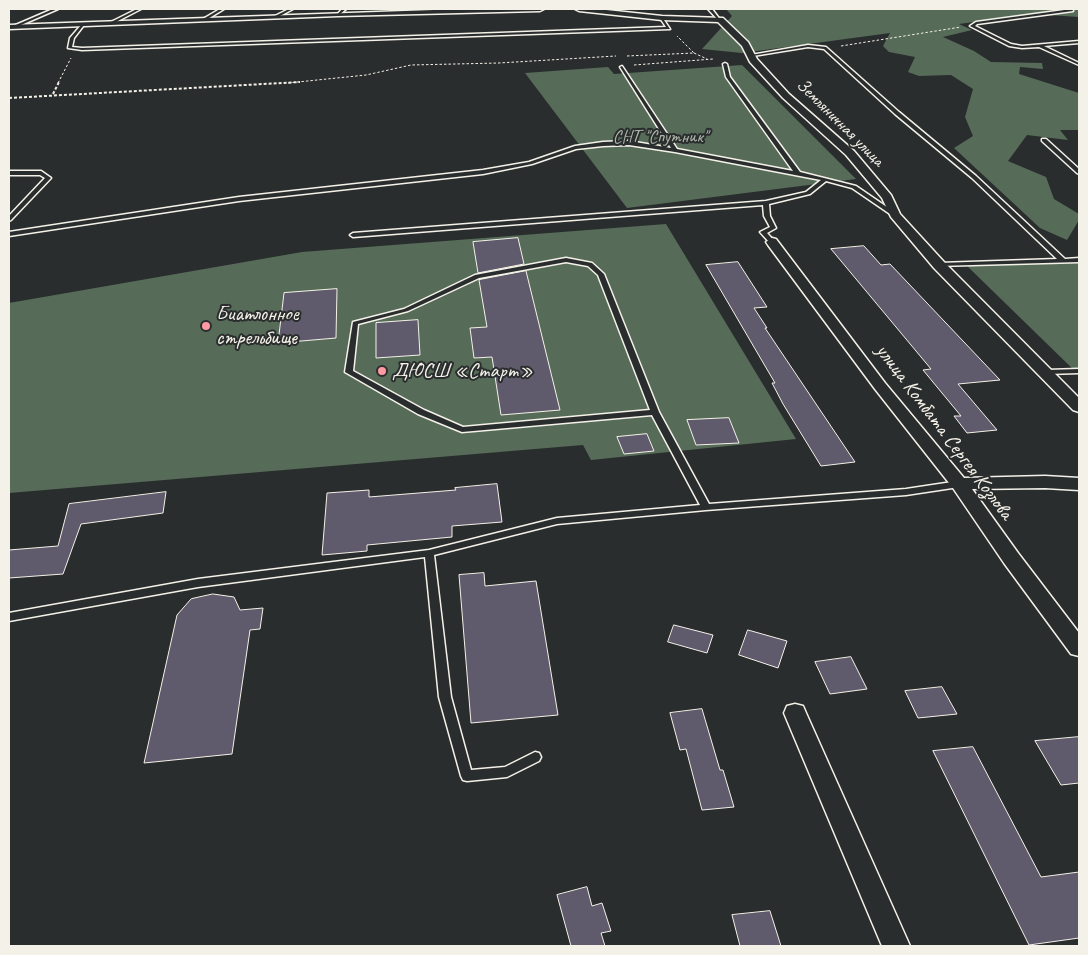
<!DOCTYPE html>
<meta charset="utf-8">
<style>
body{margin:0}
#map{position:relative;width:1088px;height:955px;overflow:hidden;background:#2a2d2e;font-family:Caveat,sans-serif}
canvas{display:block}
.frame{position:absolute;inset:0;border:10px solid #f4f1e8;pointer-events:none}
</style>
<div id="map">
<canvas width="1088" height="955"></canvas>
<div class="frame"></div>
</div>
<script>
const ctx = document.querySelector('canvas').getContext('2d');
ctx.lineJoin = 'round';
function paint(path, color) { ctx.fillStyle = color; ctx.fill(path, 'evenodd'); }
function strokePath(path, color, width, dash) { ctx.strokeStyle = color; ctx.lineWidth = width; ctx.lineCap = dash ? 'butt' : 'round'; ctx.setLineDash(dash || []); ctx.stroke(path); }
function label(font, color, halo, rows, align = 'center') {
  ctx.font = font + ' Caveat,sans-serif'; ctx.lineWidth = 4; ctx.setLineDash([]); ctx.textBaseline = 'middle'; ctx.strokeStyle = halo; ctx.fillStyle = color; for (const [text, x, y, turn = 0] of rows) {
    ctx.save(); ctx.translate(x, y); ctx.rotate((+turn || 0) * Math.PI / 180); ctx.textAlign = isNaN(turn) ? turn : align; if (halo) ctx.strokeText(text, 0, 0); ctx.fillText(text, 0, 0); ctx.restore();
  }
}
const green = new Path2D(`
 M726,9H1079V17L1033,14L959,24L972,30L943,37L974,51L991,62L1042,63L1043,69L1020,67L1019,74L1079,93V130H1060L1068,140L1027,135L1008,161L1046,177L1054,199L1079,214V220L1067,240L1040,228L954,148L973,136L965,117L973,89L951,75L919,76L908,72L915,57L889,52L883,46L890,33L742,53L702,49L732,16Z
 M742,65L856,179L627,208L525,73L608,67L614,74Z
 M666,224L796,439L591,460L583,445L9,493V303L302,252Z
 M1079,261V375L963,262Z`);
const building = new Path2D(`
 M518,238L524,264L478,273L473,242Z
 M864,246L881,265L890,264L1000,380L958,384L997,430L967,433L954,416H961L923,370L931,369L831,249Z
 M738,262L767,307L754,308L767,328H765L855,462L821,466L783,404L772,383H775L706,265Z
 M526,271L560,410L501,415L492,357L474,358L470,328L487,327L479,280Z
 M337,289L336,338L278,343L284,293Z
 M418,320L420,355L376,358V323Z
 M729,418L739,443L696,445L687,420Z
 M647,434L654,451L624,454L617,437Z
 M497,484L502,522L452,526V537L367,545V551L322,555L327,493L369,490V497L456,490L455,488Z
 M166,492L163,513L81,524L63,574L9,578V550L58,546L69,504Z
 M484,573L485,586L536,581L558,715L471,723L459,575Z
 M213,594L234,597L240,610L263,608L260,629L250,630L232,754L144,763L177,615L191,599Z
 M674,625L713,635L707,653L668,642Z
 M748,630L787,641L778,668L739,655Z
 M851,657L867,689L830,694L815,662Z
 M942,687L957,714L918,718L905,691Z
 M702,709L720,770H723L734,807L702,810L686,749L680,750L670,713Z
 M1079,737V783L1061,785L1035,741Z
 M973,747L1041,877L1079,872V938L1029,945L933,751Z
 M587,887L592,906L602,903L611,931L601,933L605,946H571L557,895Z
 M770,911L781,946H740L732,915Z`);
const pathFar1 = new Path2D(`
 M841,46L961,27
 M694,53L707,59
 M627,56L694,53L677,36
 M634,65L713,59
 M58,83L71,58
 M288,83L366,75L411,65L499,63L616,56`);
const path = new Path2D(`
 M53,94L59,82
 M9,98L300,82`);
const service = new Path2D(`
 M53,9H58L14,28L11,27Z
 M137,9H141L112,24L109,23Z
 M220,9H224L206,20L203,19Z
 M289,9H293L278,17L275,16Z
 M342,9H346L339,15H337Z
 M708,9H712L721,21H719Z
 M1072,9L1073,11L977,24L975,26L1011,44L1022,46L1079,41V43L1044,46L1079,63V65L1039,47L1022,48L1009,46L970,26L976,22Z
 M662,17L670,29L82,50L68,48L70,38L82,24L84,25L74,38L72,47L82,48L666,27L660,18Z
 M808,45L826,47L899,112L976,176L1065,259L1079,258V262L937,266V264L939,263L1057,259L972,178L895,114L824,49L808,47L753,56L751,55Z
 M725,63L727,64L730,77L800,172L856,186L897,214V216H893L852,188L826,181L810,194L769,204L770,216L776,228L767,233L775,242L772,244L770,243L760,232L770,227L764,216L763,205L353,237L350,235L353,233L766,201L806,192L821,180L675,152L629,145L603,146L576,149L532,164L483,174L239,201L9,236V232L239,197L483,170L529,162L575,146L603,142L629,141L671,148L620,67L622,66L677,149L793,171L726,77L723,64Z
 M1042,139H1046L1079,169V174L1077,173L1042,141Z
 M9,171H41L51,178L11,220L9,221V216L45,178L40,175H9Z
 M566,258L592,263L604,274L659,412L709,504L906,489L959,481L963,484L959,487L906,495L706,510L557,524L434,555L451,697L471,770L505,767L535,752L539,753L541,757L539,761L507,777L467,781L463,780L461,776L439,697L425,557L198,587L9,621V613L198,579L429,550L557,518L700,505L652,415L462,432L418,414L345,372L353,322L404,309L475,275ZM566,262L588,266L598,275L650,410L463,427L424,410L353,371L358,324L408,311L479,278Z
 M1079,369V373L1047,374L1043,372L1047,370Z`);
const minor = new Path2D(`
 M462,9H544L540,11L338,16L9,29V25Z
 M575,9H597L662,16L723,18L748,42L757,59L789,94L854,151L891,195L900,214L944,262L1079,398V412L1073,410L934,268L891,217L882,198L846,155L783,98L750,62L742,46L718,22L662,20L579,11Z
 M772,238L776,239L885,383L964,478L1045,476L1079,478V490L1045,488L972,489L1018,553L1079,633V656L1071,654L1004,563L953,488L875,389L768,245L766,242Z
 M795,704L803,706L806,713L910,946H882L784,713L787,706Z`);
const markers = [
 [206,326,5,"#ff9aa2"],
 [382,371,5,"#ff9aa2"]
];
const farStreetnames = [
 ["Земляничная улица",840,123,45]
];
const farParknames = [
 ["СНТ \"Спутник\"",660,137]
];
const poiNames = [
 ["Биатлонное",216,314],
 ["стрельбище",216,338],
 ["ДЮСШ «Старт»",392,371]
];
const streetNames = [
 ["улица Комбата Сергея Козлова",944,432,53]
];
paint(green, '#566c58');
paint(building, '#605b6c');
strokePath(building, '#f4f1e8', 1);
strokePath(service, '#f4f1e8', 3);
strokePath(minor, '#f4f1e8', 3);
strokePath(pathFar1, '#f4f1e8', 1, [2.5, 2]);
strokePath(path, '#f4f1e8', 2, [3, 2]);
paint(service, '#2a2d2e');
paint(minor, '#2a2d2e');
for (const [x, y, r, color] of markers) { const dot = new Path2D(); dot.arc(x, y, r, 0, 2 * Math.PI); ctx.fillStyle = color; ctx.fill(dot); strokePath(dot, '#2a2d2e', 2); }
label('18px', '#f4f1e8', '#2a2d2e', farStreetnames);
label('18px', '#adb5a7', '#2a2d2e', farParknames);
label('21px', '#f4f1e8', '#2a2d2e', poiNames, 'left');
label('21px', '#f4f1e8', '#2a2d2e', streetNames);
</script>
